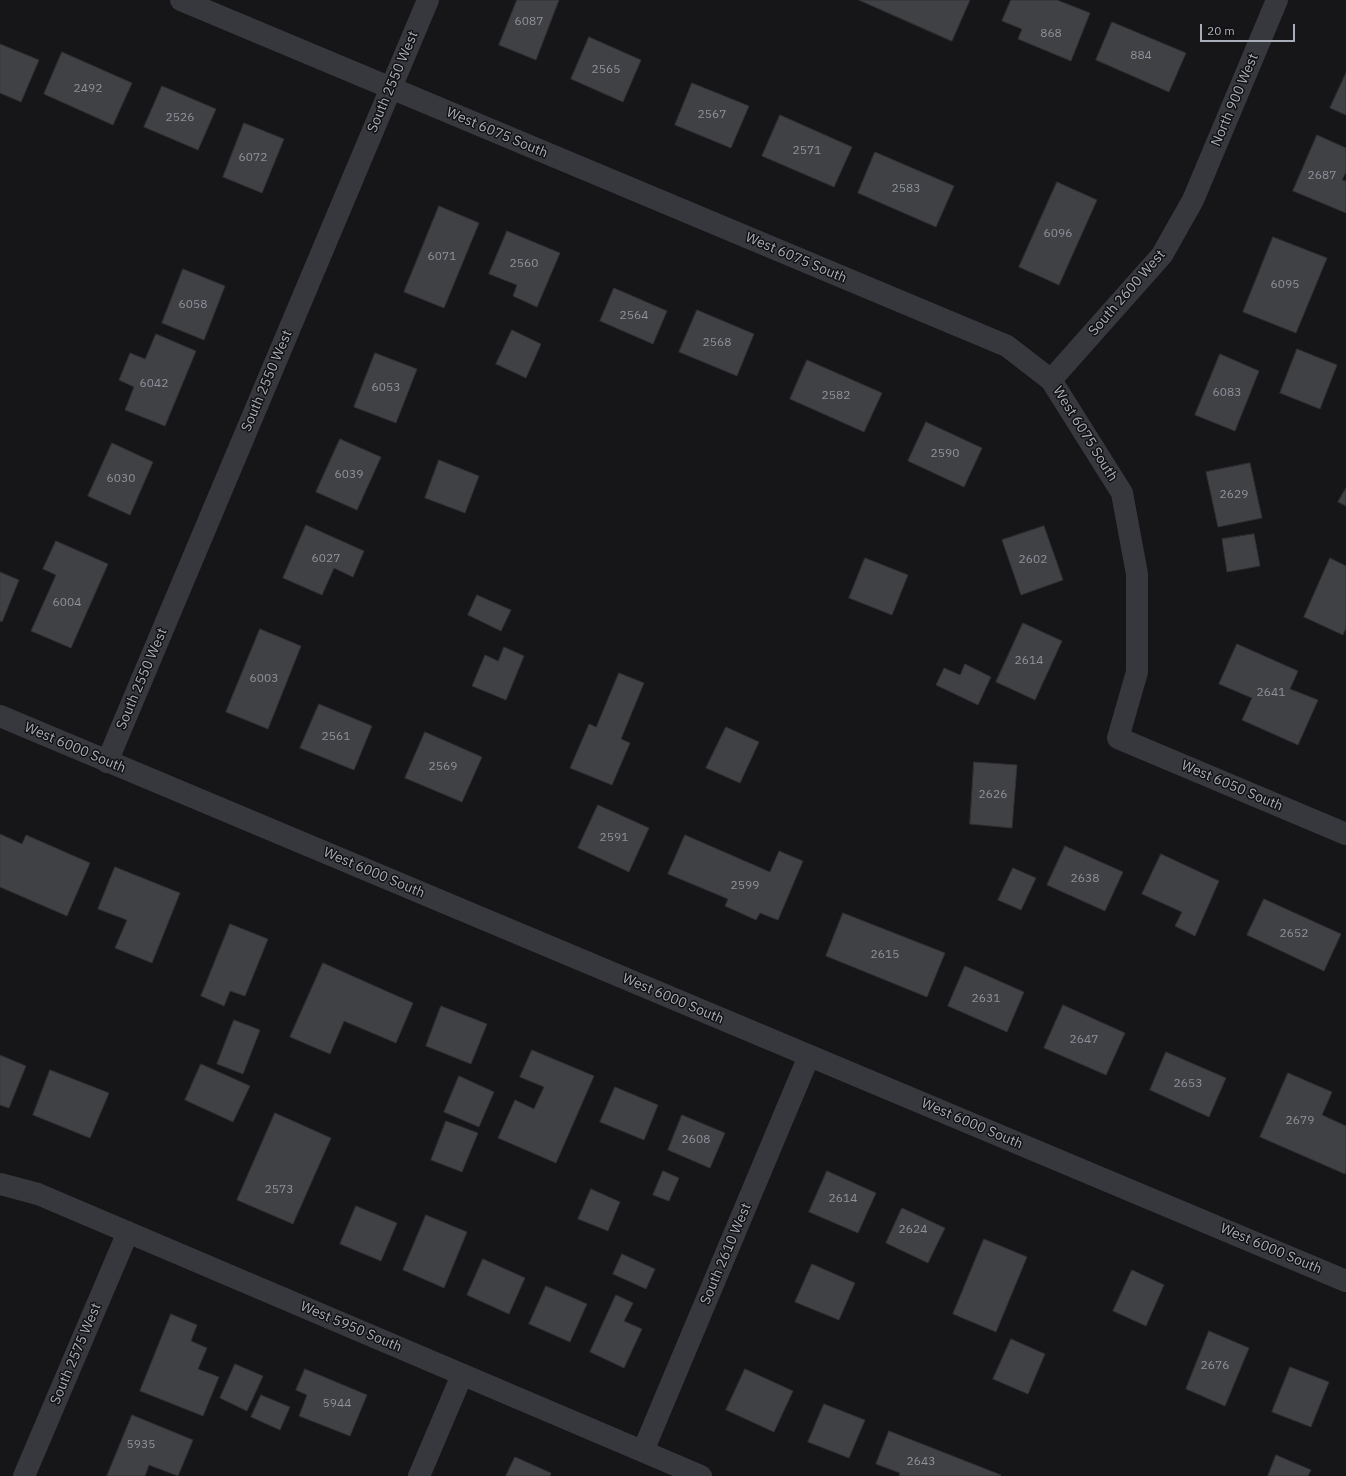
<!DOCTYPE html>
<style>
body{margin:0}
#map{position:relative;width:1346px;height:1476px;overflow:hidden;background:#161618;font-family:"IBM Plex Sans",sans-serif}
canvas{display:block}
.scale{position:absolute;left:1200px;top:24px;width:95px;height:18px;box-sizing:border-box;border:2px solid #a8adb8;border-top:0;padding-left:5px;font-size:12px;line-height:14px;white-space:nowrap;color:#a8adb8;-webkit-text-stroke:3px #111113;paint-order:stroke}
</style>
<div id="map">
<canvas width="1346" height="1476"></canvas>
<div class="scale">20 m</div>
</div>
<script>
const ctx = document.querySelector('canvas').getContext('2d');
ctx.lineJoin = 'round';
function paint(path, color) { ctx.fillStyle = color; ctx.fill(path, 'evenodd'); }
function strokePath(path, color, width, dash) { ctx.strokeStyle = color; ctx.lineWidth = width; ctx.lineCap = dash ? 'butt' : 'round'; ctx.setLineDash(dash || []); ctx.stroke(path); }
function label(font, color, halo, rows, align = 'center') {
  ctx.font = font + ' "IBM Plex Sans",sans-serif'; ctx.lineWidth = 3; ctx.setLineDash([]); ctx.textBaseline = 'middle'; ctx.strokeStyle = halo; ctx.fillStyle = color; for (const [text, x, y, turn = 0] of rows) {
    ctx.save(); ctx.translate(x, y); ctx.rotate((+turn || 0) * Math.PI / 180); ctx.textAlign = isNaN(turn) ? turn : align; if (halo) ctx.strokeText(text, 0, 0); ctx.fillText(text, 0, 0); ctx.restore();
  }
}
const building = new Path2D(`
 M517,0H559L536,60L499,45Z
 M859,0H970L952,41Z
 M1011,0H1057L1090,13L1071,61L1018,39L1022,29L1002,21Z
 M1112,22L1186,53L1169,92L1096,60Z
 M589,37L641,60L623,102L571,79Z
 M0,44L39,60L21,102L0,93Z
 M62,52L132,83L113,125L44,94Z
 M1346,73V115L1330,108Z
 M692,83L749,106L731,148L675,125Z
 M162,86L216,109L198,150L144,127Z
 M780,115L852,147L834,187L762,156Z
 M244,123L284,139L262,193L223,177Z
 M1317,135L1346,148V172L1342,180L1346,181V213L1293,191Z
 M875,152L954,186L936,227L858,193Z
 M1057,182L1097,200L1059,285L1019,267Z
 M439,206L479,223L444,308L404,292Z
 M507,231L560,253L537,307L513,296L517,285L489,274Z
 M1273,237L1327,258L1296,333L1243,312Z
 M183,269L225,286L204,340L162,323Z
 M614,288L667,311L653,344L600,321Z
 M697,310L754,334L737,376L679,352Z
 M512,330L541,344L526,378L496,364Z
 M156,334L196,351L165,426L125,410L134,387L119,380L130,353L145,359Z
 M1297,349L1337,365L1320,409L1280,393Z
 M375,353L417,369L396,423L354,407Z
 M1220,354L1259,371L1235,431L1195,415Z
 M807,360L882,393L864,432L790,399Z
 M926,422L982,448L964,487L908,461Z
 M340,439L381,457L357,510L316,492Z
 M112,443L153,462L130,515L88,496Z
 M439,460L479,476L465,513L425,498Z
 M1250,463L1262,518L1218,527L1206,472Z
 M1346,488V506L1338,502Z
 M306,525L364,551L353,577L334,568L322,595L283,578Z
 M1044,526L1063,580L1021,595L1002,540Z
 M1254,534L1260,566L1227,572L1222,539Z
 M56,541L108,564L71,648L31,631L56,575L43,569Z
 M865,558L908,575L892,615L849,598Z
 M1330,558L1346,566V628L1343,635L1304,617Z
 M0,572L19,580L2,622L0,621Z
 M477,595L511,610L501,631L468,615Z
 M1023,623L1062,641L1035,700L996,682Z
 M260,629L301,646L268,729L226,712Z
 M1237,644L1298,671L1290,689L1318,700L1298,745L1242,720L1252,698L1219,684Z
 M504,647L524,656L506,700L472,686L485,655L498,661Z
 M965,664L991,677L978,705L936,685L944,668L960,675Z
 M619,673L644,683L621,739L630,743L612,785L570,768L589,724L596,727Z
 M319,704L372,726L354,770L300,748Z
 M726,727L759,742L740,783L706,768Z
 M425,732L482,757L462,802L405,778Z
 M974,762L1017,765L1012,828L970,824Z
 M598,805L649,828L629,872L578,848Z
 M0,834L22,844L26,835L90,863L67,916L0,887Z
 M685,835L770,872L779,851L803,861L778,920L760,913L756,920L725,906L728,899L668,874Z
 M1065,846L1123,872L1105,911L1047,885Z
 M1161,854L1219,881L1195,936L1175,926L1182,912L1142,894Z
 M115,867L180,893L152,963L115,948L127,920L98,909Z
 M1013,868L1036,878L1021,910L998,900Z
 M1264,899L1341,934L1324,971L1247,935Z
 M843,913L945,953L927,997L826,956Z
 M230,924L268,939L245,996L230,991L224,1006L201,996Z
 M323,963L413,1003L396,1043L344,1021L330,1054L290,1037Z
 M965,966L1024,992L1007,1032L948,1006Z
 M1063,1005L1125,1033L1106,1075L1044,1048Z
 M441,1006L487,1024L471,1064L426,1046Z
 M234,1020L260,1030L243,1074L217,1064Z
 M532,1050L594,1076L556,1163L498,1138L515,1100L534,1109L544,1087L520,1077Z
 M1166,1052L1226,1078L1209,1117L1150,1090Z
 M0,1055L26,1066L9,1108L0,1105Z
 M201,1064L250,1086L233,1122L185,1100Z
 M50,1070L109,1093L90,1138L33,1115Z
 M1288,1073L1332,1092L1322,1115L1346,1126V1171L1345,1174L1260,1137Z
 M459,1076L494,1092L479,1127L444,1112Z
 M615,1087L658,1105L644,1140L600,1122Z
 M275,1113L331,1138L293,1224L237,1200Z
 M682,1115L725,1133L710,1168L668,1150Z
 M446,1121L478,1133L462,1172L431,1160Z
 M663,1171L679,1178L669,1201L653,1195Z
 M827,1171L876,1193L858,1233L809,1212Z
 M591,1189L620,1202L608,1231L578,1219Z
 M356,1206L397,1223L381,1261L340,1244Z
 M902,1208L945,1228L928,1263L886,1243Z
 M426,1215L467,1232L444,1288L403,1270Z
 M984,1239L1027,1257L996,1332L953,1314Z
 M622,1254L655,1269L646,1289L613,1274Z
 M483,1259L525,1278L509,1314L467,1295Z
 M812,1264L855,1283L839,1320L795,1302Z
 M1132,1270L1164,1285L1146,1326L1113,1311Z
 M546,1286L587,1304L570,1342L529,1324Z
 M616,1295L633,1303L624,1321L642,1329L624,1368L590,1352Z
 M171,1314L197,1325L191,1341L207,1348L198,1369L219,1377L203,1416L140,1391Z
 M1209,1331L1249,1348L1225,1406L1186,1389Z
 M1011,1339L1045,1354L1028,1394L993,1379Z
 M235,1364L263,1376L247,1411L220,1398Z
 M1290,1367L1329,1382L1311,1427L1272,1412Z
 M305,1369L367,1395L350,1436L299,1416L307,1395L296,1390Z
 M745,1369L793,1391L774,1432L726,1410Z
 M261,1395L290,1407L280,1430L251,1417Z
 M824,1404L865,1420L849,1458L808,1442Z
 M132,1415L193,1440L178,1476L149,1465L145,1476H107Z
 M889,1431L1001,1475L1000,1476H899L900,1473L876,1464Z
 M1276,1455L1311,1470L1308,1476H1268Z
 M515,1457L551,1473L550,1476H506Z`);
const minor = new Path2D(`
 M181,0L1007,346L1051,380L1122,493L1137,574V672L1118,738L1346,834
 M1051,380L1162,255L1193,200L1277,0
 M0,716L1346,1281
 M107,762L428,0
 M0,1184L38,1194L701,1476
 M643,1451L809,1056
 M24,1476L128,1232
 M419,1476L462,1375`);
const numberNames = [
 ["6087",529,22],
 ["868",1051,34],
 ["884",1141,56],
 ["2565",606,70],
 ["2492",88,89],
 ["2567",712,115],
 ["2526",180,118],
 ["2571",807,151],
 ["6072",253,158],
 ["2687",1322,176],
 ["2583",906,189],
 ["6096",1058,234],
 ["6071",442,257],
 ["2560",524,264],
 ["6095",1285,285],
 ["6058",193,305],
 ["2564",634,316],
 ["2568",717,343],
 ["6042",154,384],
 ["6053",386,388],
 ["6083",1227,393],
 ["2582",836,396],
 ["2590",945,454],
 ["6039",349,475],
 ["6030",121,479],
 ["2629",1234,495],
 ["6027",326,559],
 ["2602",1033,560],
 ["6004",67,603],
 ["2614",1029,661],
 ["6003",264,679],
 ["2641",1271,693],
 ["2561",336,737],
 ["2569",443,767],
 ["2626",993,795],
 ["2591",614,838],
 ["2638",1085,879],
 ["2599",745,886],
 ["2652",1294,934],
 ["2615",885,955],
 ["2631",986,999],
 ["2647",1084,1040],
 ["2653",1188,1084],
 ["2679",1300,1121],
 ["2608",696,1140],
 ["2573",279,1190],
 ["2614",843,1199],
 ["2624",913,1230],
 ["2676",1215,1366],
 ["5944",337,1404],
 ["5935",141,1445],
 ["2643",921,1462]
];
const streetNames = [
 ["South 2550 West",393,82,-67],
 ["North 900 West",1235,100,-67],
 ["West 6075 South",497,133,23],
 ["West 6075 South",796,258,23],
 ["South 2600 West",1127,293,-49],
 ["South 2550 West",267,381,-67],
 ["West 6075 South",1085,434,58],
 ["South 2550 West",142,679,-67],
 ["West 6000 South",75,748,23],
 ["West 6050 South",1232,786,23],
 ["West 6000 South",374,873,23],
 ["West 6000 South",673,999,23],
 ["West 6000 South",972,1124,23],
 ["West 6000 South",1271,1249,23],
 ["South 2610 West",726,1254,-67],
 ["West 5950 South",351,1327,23],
 ["South 2575 West",76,1354,-67]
];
paint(building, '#404145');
strokePath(building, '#303034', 1);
strokePath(minor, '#37383d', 22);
label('12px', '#8e929b', null, numberNames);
label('14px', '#a8adb8', '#111113', streetNames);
</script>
